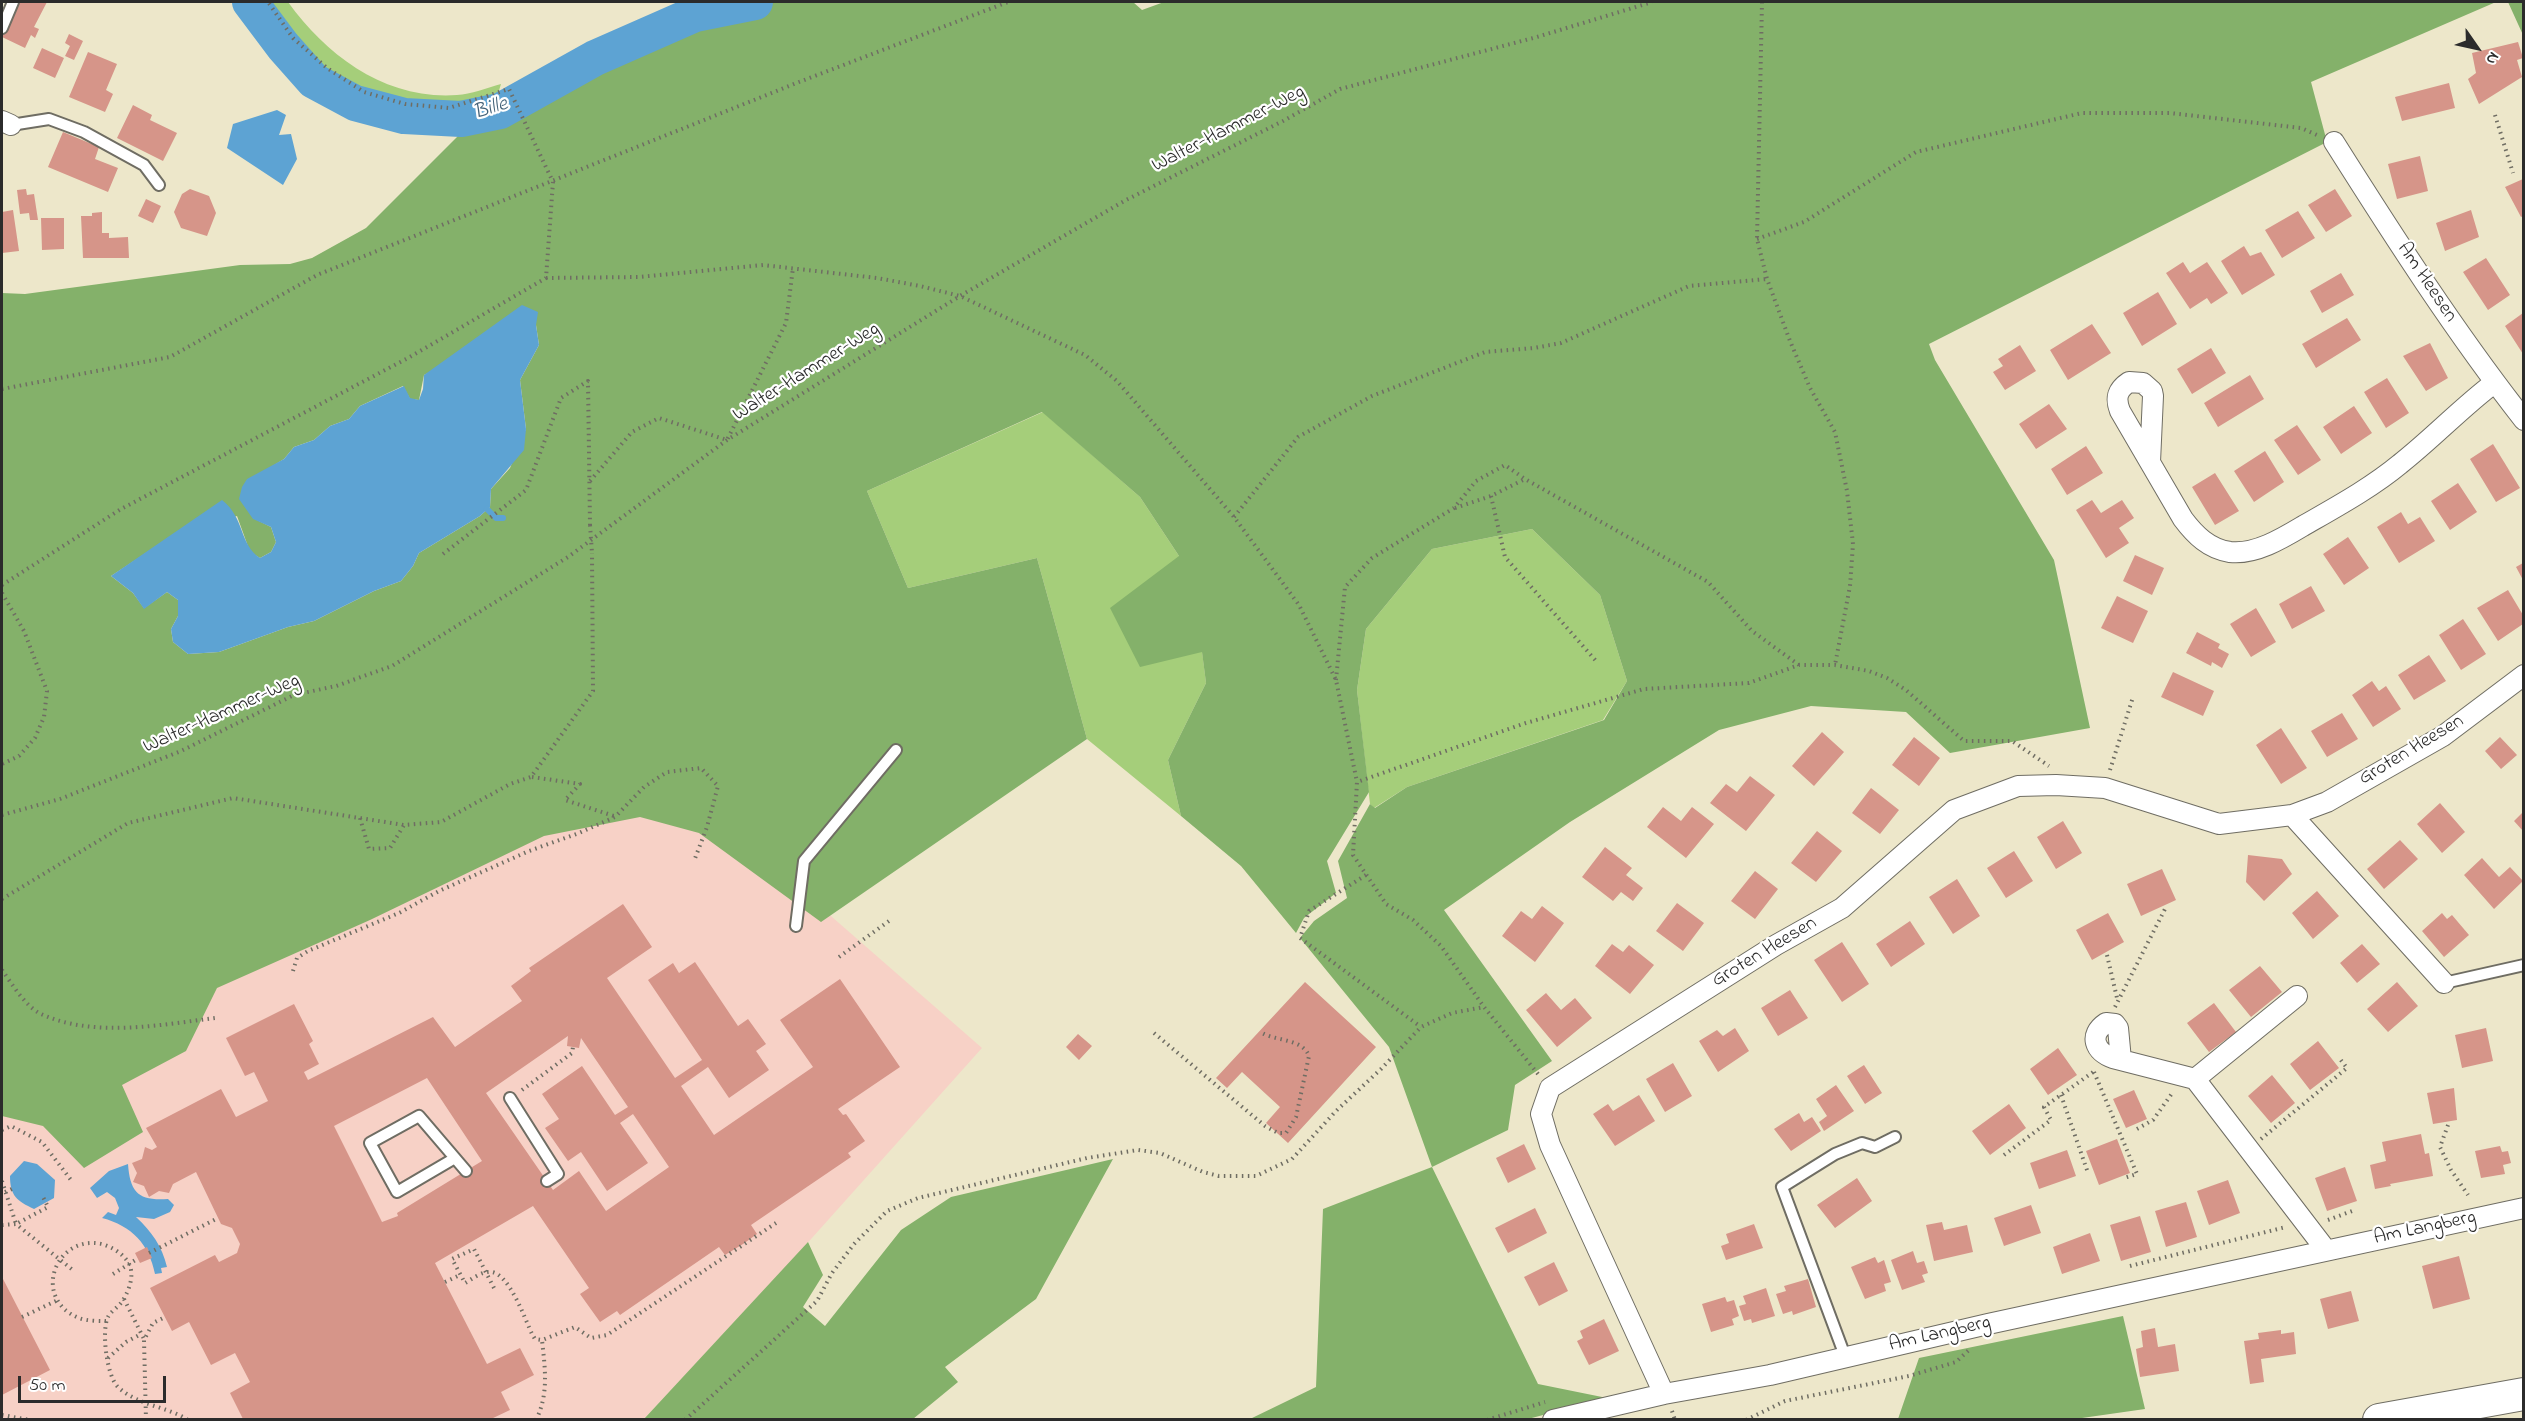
<!DOCTYPE html>
<style>
body{margin:0}
#map{position:relative;width:2525px;height:1421px;overflow:hidden;background:#ede7ca;font-family:"Indie Flower",sans-serif}
canvas{display:block}
.frame{position:absolute;inset:0;border:3px solid #2b2b2b;pointer-events:none}
.north{position:absolute;left:2447px;top:18px;width:60px;height:60px;-webkit-text-stroke:4px #fff;paint-order:stroke;rotate:124deg;font-size:16px;font-weight:700;line-height:24px;text-align:center;color:#2b2b2b}
.north::after{content:'';display:block;margin:auto;width:21px;height:27px;background:#2b2b2b;clip-path:polygon(50% 0,100% 100%,50% 72%,0 100%)}
.scale{position:absolute;left:18px;top:1376px;width:148px;height:27px;box-sizing:border-box;border:3px solid #2b2b2b;border-top:0;padding-left:8px;font-size:18px;line-height:21px;white-space:nowrap;color:#2b2b2b;-webkit-text-stroke:4px #fff;paint-order:stroke}
</style>
<div id="map">
<canvas width="2525" height="1421"></canvas>
<div class="frame"></div>
<div class="north">N</div>
<div class="scale">50 m</div>
</div>
<script>
const ctx = document.querySelector('canvas').getContext('2d');
ctx.lineJoin = 'round';
function paint(path, color) { ctx.fillStyle = color; ctx.fill(path, 'evenodd'); }
function strokePath(path, color, width, dash) { ctx.strokeStyle = color; ctx.lineWidth = width; ctx.lineCap = dash ? 'butt' : 'round'; ctx.setLineDash(dash || []); ctx.stroke(path); }
function label(font, color, halo, rows, align = 'center') {
  ctx.font = font + ' "Indie Flower",sans-serif'; ctx.lineWidth = 4.5; ctx.setLineDash([]); ctx.textBaseline = 'middle'; ctx.strokeStyle = halo; ctx.fillStyle = color; for (const [text, x, y, turn = 0] of rows) {
    ctx.save(); ctx.translate(x, y); ctx.rotate((+turn || 0) * Math.PI / 180); ctx.textAlign = isNaN(turn) ? turn : align; if (halo) ctx.strokeText(text, 0, 0); ctx.fillText(text, 0, 0); ctx.restore();
  }
}
const built = new Path2D(`
 M705,806L982,1048L786,1267L644,1419H2V870Z`);
const green = new Path2D(`
 M237,2H288C328,57 386,100 457,95C471,94 487,88 501,84L491,117L463,131L399,132L345,117L307,89Z
 M1043,412L1140,497L1179,556L1202,651L1206,683L1168,760L1181,816L1087,739L1037,558L908,588L867,491Z
 M1532,529L1600,595L1627,681L1603,720L1407,787L1374,808L1370,804L1357,690L1366,629L1432,549Z`);
const forest = new Path2D(`
 M746,2H1133L1142,10L1164,2H2496L2311,82L2327,142L1929,344L1935,360L2054,560L2090,728L1950,753L1906,712L1811,706L1719,730L1570,822L1444,910L1552,1061L1515,1085L1508,1130L1432,1167L1389,1047L1300,938L1314,921L1347,898L1338,861L1370,804L1375,808L1407,787L1604,720L1627,681L1600,595L1532,529L1432,549L1366,629L1357,690L1369,792L1327,861L1336,893L1304,918L1296,933L1241,866L1181,816L1168,760L1206,683L1202,652L1140,667L1110,608L1179,556L1140,497L1042,412L867,491L908,588L1037,558L1087,739L821,922L699,833L640,817L544,836L370,920L217,988L186,1051L122,1085L143,1132L84,1168L43,1126L2,1116V293L25,294L240,265L290,264L312,258L366,228L463,131L491,117L542,80L594,54L695,12ZM536,325L539,345L520,380L526,429L510,468L491,489L490,507L480,516L419,553L413,566L401,581L374,591L314,621L288,627L219,652L188,654L173,642L171,629L178,616V600L167,592L144,608L133,593L111,576L166,540L237,516L250,552L260,558L271,552L276,542L271,527L253,518L268,469L284,459L294,447L314,440L330,426L349,419L360,406L403,386L410,399L419,400L424,375Z
 M2508,2H2523V35Z
 M1113,1159L1036,1299L945,1367L958,1382L913,1419H644L808,1242L823,1275L803,1307L825,1326L901,1230L951,1197Z
 M1432,1167L1538,1384L1607,1398L1528,1419H1250L1316,1387L1323,1209Z
 M2123,1316L2145,1409L2068,1420L1898,1419L1919,1358Z`);
const water = new Path2D(`
 M277,110L286,115L279,135L291,134L297,159L283,185L227,148L233,124Z
 M522,305L538,312L536,325L539,345L520,380L526,429L524,450L491,489L490,507L480,516L419,553L413,566L401,581L374,591L314,621L288,627L219,652L188,654L173,642L171,629L178,616V600L167,592L144,609L133,593L111,576L222,500C245,518 239,544 260,558L271,552L276,542L271,527L253,519L239,499L242,487L247,479L284,459L294,447L314,440L330,426L349,419L360,406L404,386L410,398L419,400L423,389L424,375Z
 M24,1161L37,1164L55,1180L54,1198L34,1209C17,1201 10,1196 10,1176Z
 M128,1164C130,1193 139,1201 168,1199L174,1205L170,1212L154,1219L136,1217C152,1232 162,1246 167,1267L161,1268L162,1273L155,1274C149,1244 132,1226 102,1218L108,1212L116,1215L119,1208L115,1198L107,1192L97,1198L90,1188L109,1171Z`);
const stream = new Path2D(`
 M487,509L496,518H503`);
const river = new Path2D(`
 M250,2L283,46L314,81L355,103L404,116L461,119L500,111L595,58L695,14L755,2`);
const building = new Path2D(`
 M18,2H47L34,27L39,29L35,38L31,35L25,48L2,37Z
 M69,34L83,41L74,60L65,56L70,46L65,43Z
 M2518,42L2523,58L2517,60L2522,77L2479,104L2468,79L2476,73L2472,53Z
 M42,48L64,58L55,78L33,68Z
 M88,52L117,64L106,90L113,94L105,112L69,97Z
 M2449,83L2455,108L2402,121L2395,97Z
 M133,105L152,115L150,120L177,133L163,161L117,138Z
 M63,132L99,147L95,159L118,168L108,192L48,167Z
 M2420,156L2428,191L2397,199L2388,164Z
 M2523,179V216L2521,217L2505,187Z
 M26,189L27,195L34,194L38,220H30L29,213L20,214L17,190Z
 M190,189L209,196L216,213L207,236L181,228L174,212L182,194Z
 M2335,189L2352,216L2326,232L2308,205Z
 M146,199L161,206L153,223L138,216Z
 M13,210L19,251L2,253V212Z
 M2471,210L2479,237L2445,251L2436,223Z
 M2298,211L2315,238L2282,258L2265,230Z
 M102,212V233H109V238L128,237L129,258H83L81,216H92V213Z
 M41,218H64V249L42,250Z
 M2244,246L2250,256L2261,252L2275,275L2242,295L2221,261Z
 M2486,258L2510,295L2488,310L2463,272Z
 M2183,262L2190,273L2207,262L2228,293L2211,304L2207,298L2190,309L2166,273Z
 M2341,273L2354,295L2322,313L2310,291Z
 M2158,292L2177,324L2142,346L2123,313Z
 M2523,313V354L2505,326Z
 M2347,318L2361,340L2316,368L2302,344Z
 M2092,324L2111,353L2068,380L2050,350Z
 M2430,343L2448,378L2426,391L2403,356Z
 M2020,345L2036,371L2005,390L1993,372L2003,366L1998,359Z
 M2211,348L2226,373L2192,394L2177,369Z
 M2250,375L2264,399L2218,427L2204,403Z
 M2387,378L2409,413L2386,428L2364,392Z
 M2049,404L2067,429L2036,449L2019,424Z
 M2354,406L2372,433L2341,454L2323,427Z
 M2297,425L2321,460L2298,475L2274,440Z
 M2493,444L2520,488L2496,502L2470,459Z
 M2086,446L2103,473L2067,495L2051,469Z
 M2265,451L2284,482L2254,502L2234,471Z
 M2215,473L2239,511L2215,525L2192,487Z
 M2458,483L2477,512L2450,530L2431,501Z
 M2092,500L2101,513L2122,500L2134,518L2119,528L2129,543L2106,558L2076,510Z
 M2401,512L2408,524L2420,517L2435,541L2399,563L2377,527Z
 M2348,537L2369,568L2344,585L2323,554Z
 M2135,555L2164,568L2152,595L2123,581Z
 M2523,563V580L2516,567Z
 M2311,586L2325,611L2292,629L2279,604Z
 M2508,590L2523,615V624L2498,641L2477,608Z
 M2117,596L2148,611L2133,643L2101,628Z
 M2256,608L2276,642L2251,657L2230,624Z
 M2463,619L2486,654L2461,670L2439,635Z
 M2197,632L2220,644L2218,648L2229,654L2222,668L2212,662L2211,666L2186,653Z
 M2429,655L2446,681L2414,700L2398,675Z
 M2173,672L2214,691L2203,716L2161,697Z
 M2372,681L2379,691L2386,686L2401,709L2373,727L2352,695Z
 M2342,713L2358,739L2327,757L2311,731Z
 M2281,728L2307,768L2281,784L2256,745Z
 M1822,732L1844,752L1814,786L1792,766Z
 M1914,737L1940,758L1919,786L1892,765Z
 M2500,737L2517,755L2501,769L2485,751Z
 M1750,776L1775,795L1746,831L1710,803L1726,784L1737,792Z
 M1871,788L1899,810L1880,834L1852,813Z
 M2440,803L2465,832L2442,853L2417,824Z
 M1663,807L1681,821L1692,807L1714,824L1686,858L1647,827Z
 M2523,812V831L2514,821Z
 M2063,821L2082,853L2056,869L2037,837Z
 M1817,831L1842,851L1816,882L1791,863Z
 M2400,840L2418,859L2384,889L2367,869Z
 M1605,847L1632,868L1626,875L1643,888L1633,901L1621,892L1613,901L1582,877Z
 M2014,851L2033,881L2006,898L1987,868Z
 M2248,855L2282,859L2292,874L2264,901L2246,882Z
 M2482,858L2499,877L2510,867L2523,881L2494,909L2464,875Z
 M2162,869L2176,900L2141,916L2127,884Z
 M1755,871L1778,889L1755,919L1731,901Z
 M1957,879L1980,916L1953,934L1929,897Z
 M2317,891L2339,916L2313,939L2292,913Z
 M1677,903L1704,923L1683,951L1656,931Z
 M623,904L652,947L607,978L675,1078L702,1060L648,980L673,963L679,973L695,962L738,1026L748,1019L766,1044L756,1051L769,1070L729,1098L708,1067L681,1086L714,1135L813,1067L780,1020L840,979L900,1067L838,1109L843,1115L846,1114L865,1141L848,1153L851,1157L751,1225L757,1234L743,1244L725,1255L719,1247L620,1315L617,1311L600,1322L580,1294L589,1288L533,1206L435,1263L487,1364L520,1348L534,1375L501,1392L510,1410L491,1419H243L230,1393L250,1382L235,1353L211,1365L189,1322L172,1331L150,1288L215,1255L219,1262L237,1253L240,1244L232,1228L221,1224L196,1172L173,1184L169,1193L159,1191L149,1197L144,1186L133,1182L137,1173L132,1163L142,1159L145,1147L152,1150L157,1147L146,1128L221,1089L236,1117L268,1101L254,1072L245,1076L226,1038L294,1004L313,1041L309,1044L319,1064L304,1072L308,1080L433,1017L455,1047L522,1001L511,986L531,971L529,968ZM568,1036L567,1046L579,1048L581,1038L628,1107L615,1115L582,1066L542,1094L559,1119L545,1128L568,1161L581,1152L607,1191L648,1163L620,1123L633,1114L669,1167L606,1211L579,1171L553,1190L486,1093ZM427,1078L482,1161L397,1213L398,1216L382,1222L334,1126Z
 M1542,906L1564,923L1535,962L1502,936L1521,911L1532,919Z
 M2108,913L2124,942L2092,960L2076,930Z
 M2442,913L2447,919L2452,915L2469,935L2444,957L2422,931Z
 M1910,921L1925,944L1891,967L1876,944Z
 M1842,942L1869,984L1842,1002L1814,960Z
 M1612,944L1623,952L1629,945L1654,965L1630,994L1595,966Z
 M2362,944L2380,964L2357,983L2340,963Z
 M2260,966L2282,992L2251,1017L2229,990Z
 M1305,982L1376,1047L1288,1143L1266,1123L1280,1107L1242,1072L1227,1088L1216,1078Z
 M2397,982L2418,1006L2388,1032L2367,1009Z
 M1790,990L1808,1018L1778,1036L1761,1008Z
 M1546,993L1561,1010L1575,998L1592,1018L1557,1047L1526,1010Z
 M2214,1003L2236,1032L2209,1052L2187,1023Z
 M1735,1028L1749,1051L1718,1072L1699,1041L1717,1030L1723,1036Z
 M2486,1028L2493,1061L2462,1068L2455,1035Z
 M1078,1034L1092,1046L1079,1060L1066,1047Z
 M2318,1041L2339,1068L2310,1090L2290,1064Z
 M2058,1048L2077,1075L2048,1095L2030,1069Z
 M1673,1063L1692,1096L1665,1112L1646,1079Z
 M1864,1065L1882,1093L1865,1104L1847,1076Z
 M2272,1075L2295,1103L2271,1123L2248,1096Z
 M1836,1085L1854,1111L1824,1131L1819,1122L1827,1116L1816,1099Z
 M2454,1088L2457,1120L2433,1124L2427,1093Z
 M2134,1090L2147,1119L2126,1128L2113,1099Z
 M1639,1095L1655,1121L1615,1146L1593,1114L1608,1104L1613,1111Z
 M2009,1104L2026,1128L1990,1155L1972,1131Z
 M1799,1113L1804,1122L1812,1117L1821,1131L1791,1151L1774,1129Z
 M2421,1134L2425,1154L2429,1153L2433,1176L2390,1184L2391,1186L2375,1189L2370,1165L2386,1161L2382,1142Z
 M2117,1139L2130,1173L2099,1185L2086,1151Z
 M1524,1144L1536,1169L1508,1183L1496,1158Z
 M2500,1146L2502,1152L2508,1151L2511,1163L2503,1165L2505,1174L2481,1178L2475,1151Z
 M2067,1150L2076,1176L2039,1189L2030,1163Z
 M2345,1167L2357,1201L2327,1211L2315,1178Z
 M1857,1178L1872,1201L1835,1228L1817,1205Z
 M2228,1180L2240,1213L2209,1225L2197,1191Z
 M2186,1202L2197,1237L2166,1247L2155,1211Z
 M2031,1205L2041,1233L2004,1246L1994,1218Z
 M1535,1208L1547,1233L1508,1253L1495,1228Z
 M2140,1216L2151,1252L2121,1261L2110,1225Z
 M1942,1222L1944,1230L1967,1225L1973,1252L1934,1261L1926,1225Z
 M1754,1224L1763,1248L1726,1260L1721,1246L1729,1243L1726,1234Z
 M2090,1233L2100,1261L2062,1274L2053,1247Z
 M147,1247L152,1258L140,1263L135,1253Z
 M1913,1251L1917,1263L1924,1261L1928,1273L1922,1275L1925,1282L1902,1290L1891,1260Z
 M2459,1256L2470,1299L2433,1309L2422,1266Z
 M1875,1257L1878,1263L1884,1260L1891,1282L1884,1284L1886,1291L1865,1299L1851,1267Z
 M1554,1262L1568,1291L1539,1306L1524,1277Z
 M2,1277L50,1370L2,1395Z
 M1808,1279L1816,1307L1793,1315L1792,1311L1783,1314L1776,1294L1786,1291L1784,1286Z
 M1766,1288L1775,1316L1752,1323L1751,1319L1744,1321L1739,1306L1746,1304L1743,1296Z
 M2351,1291L2359,1321L2328,1329L2320,1299Z
 M1725,1297L1727,1302L1734,1300L1739,1316L1732,1319L1734,1325L1711,1332L1702,1304Z
 M1604,1319L1619,1351L1589,1365L1577,1341L1583,1338L1580,1331Z
 M2155,1328L2158,1347L2175,1344L2179,1371L2140,1377L2136,1349L2143,1347L2141,1331Z
 M2281,1330V1334L2294,1332L2296,1354L2261,1359L2264,1382L2250,1384L2244,1341L2259,1339L2258,1333Z`);
const path = new Path2D(`
 M1762,2L1757,239L1767,279L1790,341L1810,388L1835,432L1847,491L1853,544L1850,586L1835,665
 M2495,115L2513,173
 M1757,239L1804,222L1916,152L2082,113H2170L2301,128L2317,135
 M546,278L639,277L763,265L877,278L920,286L960,296L1085,355L1117,381L1234,517L1299,605L1336,680L1357,782
 M2,389L170,357L317,275L799,82L1008,2
 M590,481L632,432L659,418L727,440L786,323L793,268
 M1491,496L1505,557L1596,661
 M1455,508L1491,496L1525,479
 M1234,517L1298,437L1372,396L1485,352L1534,348L1561,343L1689,286L1767,279
 M443,554L526,490L561,398L588,381L590,525
 M2,585L121,509L408,358L546,278L553,182L509,89L449,108L405,104L364,92L327,68L293,38L268,2
 M2,593L24,631L47,691L44,717L35,738L19,756L2,764
 M1336,680L1345,587L1372,558L1454,508L1476,481L1505,465L1525,479L1708,582L1752,631L1799,665
 M2110,770L2133,697
 M532,777L580,784L565,800L614,816
 M2,815L60,799L181,751L294,695L336,686L392,666L568,557L727,440L960,296L1126,200L1283,121L1340,89L1537,37L1652,2
 M360,818L369,849L390,848L404,825
 M1366,875L1309,911L1300,938L1421,1027
 M2,899L128,823L233,798L404,825L441,822L510,784L531,777L593,691L592,553
 M2107,955L2117,998
 M839,957L889,921
 M2,970C12,984 25,1006 41,1014C94,1038 159,1025 215,1018
 M293,971L297,958L308,951L399,913L439,891L529,851L579,833L615,817L644,787L667,772L701,768L718,786L707,827L694,861
 M2115,1007L2165,909
 M1154,1033L1265,1126L1278,1133H1286L1296,1117L1309,1056C1303,1039 1276,1041 1262,1033
 M2094,1072L2137,1174L2124,1178
 M1538,1074L1484,1007L1441,946L1413,920L1386,904L1353,855L1357,782L1526,723L1644,689L1749,683L1799,665H1835L1869,671L1887,678L1906,690L1964,741H2012L2049,766
 M522,1090L572,1053L573,1047
 M2061,1095L2088,1173
 M2448,1125L2440,1147L2451,1170L2468,1195
 M2137,1129L2153,1120L2173,1092
 M2,1130L11,1126L42,1142L71,1180
 M2261,1139L2347,1068L2340,1059
 M2004,1155L2051,1120L2044,1107L2096,1070
 M2,1181L16,1224L48,1207L43,1197
 M5,1192L14,1188
 M2328,1220L2355,1210
 M2,1225L16,1224L74,1271
 M149,1253L218,1218
 M2130,1266L2286,1227
 M113,1274L137,1259
 M445,1282L460,1275
 M494,1288L474,1249L452,1259L465,1283C472,1279 482,1271 491,1272C509,1273 525,1319 532,1334L535,1339L542,1340
 M124,1299L144,1339
 M22,1317L58,1300
 M106,1321C98,1321 87,1321 79,1318C31,1299 55,1234 102,1244C112,1247 122,1253 128,1262C135,1273 130,1289 123,1300C119,1307 111,1311 108,1317C101,1331 107,1377 118,1387C138,1406 167,1406 188,1420
 M108,1358L126,1342L141,1334
 M1672,1411L1675,1420
 M2,1415L30,1420
 M146,1420L144,1340L153,1323L165,1317
 M536,1420C549,1394 545,1368 542,1340L575,1327L591,1338L607,1335L776,1223
 M685,1420L817,1301L832,1273L854,1244L887,1211L918,1198L1087,1158L1138,1150L1160,1153L1203,1172L1219,1176H1256L1292,1159L1336,1111L1381,1069L1421,1027L1452,1013L1484,1007
 M1487,1420L1545,1402
 M1746,1420L1785,1401L1909,1376L1956,1362L1970,1349`);
const service = new Path2D(`
 M2,28L13,2
 M11,125L49,119L84,132L144,165L159,185
 M796,926L804,861L896,750
 M2444,983L2524,965
 M510,1098L558,1174L547,1181
 M455,1158L397,1192L370,1143L419,1116L466,1171
 M1845,1356L1782,1187L1835,1154L1862,1143L1875,1147L1895,1137`);
const minor = new Path2D(`
 M2,121L11,125
 M2334,142C2394,237 2455,332 2524,420
 M2150,462L2153,396L2152,391L2143,383L2129,382C2117,390 2115,398 2120,411L2183,519C2195,535 2209,549 2230,552C2255,555 2283,538 2303,526C2336,507 2371,488 2400,464C2433,438 2461,408 2494,383
 M2292,815L2444,983
 M2121,1060L2118,1028L2115,1024L2106,1023C2088,1035 2095,1052 2113,1058L2195,1079L2326,1250
 M2195,1079L2297,996
 M1664,1394L1550,1145L1541,1114L1550,1088L1776,945L1842,908L1954,810L2018,786L2056,785L2105,788L2219,824L2292,815L2327,802L2443,736L2524,675
 M1553,1420L1664,1394L1770,1375L1988,1324L2524,1208`);
const primary = new Path2D(`
 M2379,1420L2524,1394`);
const pathBridge = new Path2D(`
 M590,525L592,553`);
const streetNames = [
 ["Walter-Hammer-Weg",1229,130,-27],
 ["Am Heesen",2426,283,56],
 ["Walter-Hammer-Weg",807,373,-32],
 ["Walter-Hammer-Weg",222,715,-24],
 ["Groten Heesen",2412,751,-31],
 ["Groten Heesen",1765,953,-31],
 ["Am Langberg",2425,1229,-12],
 ["Am Langberg",1940,1335,-13]
];
const waterNames = [
 ["Bille",491,110,-18]
];
paint(built, '#f7d1c6');
paint(green, '#a5ce7a');
paint(forest, '#84b16a');
paint(water, '#5da3d3');
strokePath(stream, '#5da3d3', 6);
strokePath(river, '#5da3d3', 36);
paint(building, '#d69589');
strokePath(service, '#6f6d63', 14);
strokePath(minor, '#6f6d63', 22);
strokePath(primary, '#6f6d63', 34);
strokePath(path, '#6f6d63', 4, [1.5, 4.5]);
strokePath(service, '#fff', 10);
strokePath(minor, '#fff', 20);
strokePath(primary, '#fff', 32);
strokePath(pathBridge, '#6f6d63', 4, [1.5, 4.5]);
label('20px', '#2b2b2b', '#fff', streetNames);
label('italic 21px', '#426177', '#fff', waterNames);
</script>
